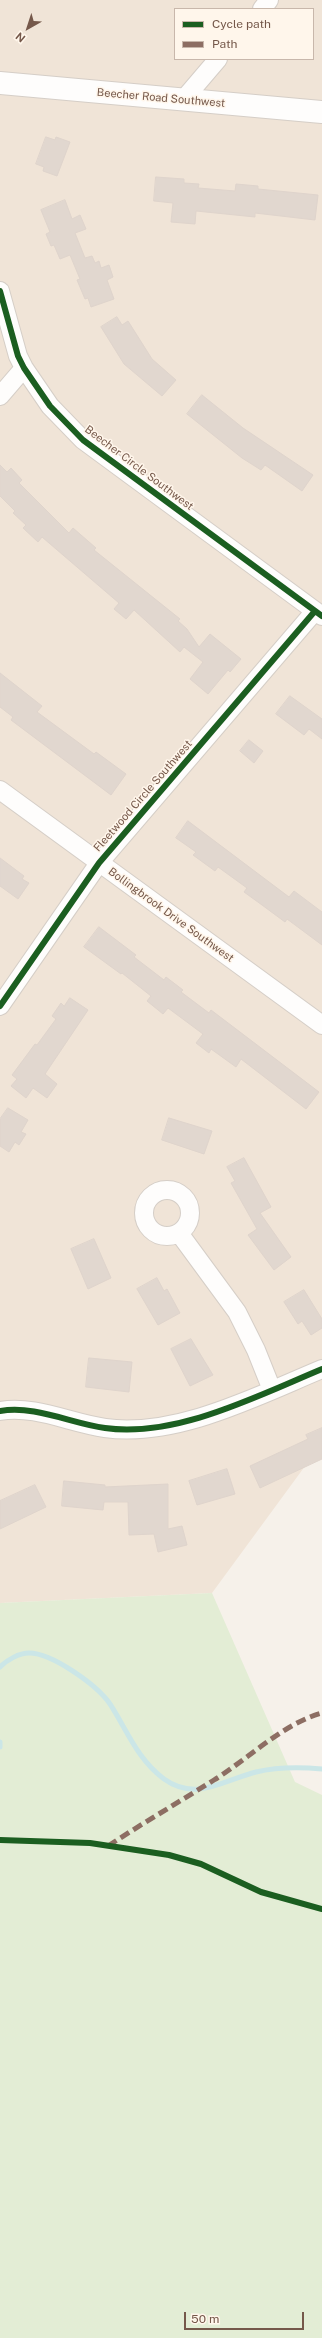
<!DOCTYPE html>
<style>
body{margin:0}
#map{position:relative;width:322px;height:2338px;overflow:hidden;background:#f6f1ea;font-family:"Public Sans",sans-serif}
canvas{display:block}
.legend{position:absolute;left:174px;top:8px;width:140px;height:52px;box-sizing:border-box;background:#fff6eb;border:1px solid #c8b7ab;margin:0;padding:5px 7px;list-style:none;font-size:12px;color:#75584a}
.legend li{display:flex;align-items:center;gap:8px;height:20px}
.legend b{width:20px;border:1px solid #c8b7ab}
.north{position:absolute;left:8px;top:8px;width:40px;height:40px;-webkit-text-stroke:3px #fff6eb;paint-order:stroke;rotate:219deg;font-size:11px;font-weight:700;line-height:16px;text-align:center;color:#75584a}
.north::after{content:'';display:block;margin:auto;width:14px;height:18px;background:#75584a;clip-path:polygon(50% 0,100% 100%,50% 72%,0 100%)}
.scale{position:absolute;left:184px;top:2312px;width:120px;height:18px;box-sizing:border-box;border:2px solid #75584a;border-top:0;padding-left:5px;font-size:12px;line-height:14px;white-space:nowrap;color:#75584a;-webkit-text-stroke:3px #fff6eb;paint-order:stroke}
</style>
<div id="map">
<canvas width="322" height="2338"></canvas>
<ul class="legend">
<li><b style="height:5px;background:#1b5e20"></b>Cycle path</li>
<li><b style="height:5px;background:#8d6e63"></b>Path</li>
</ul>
<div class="north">N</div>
<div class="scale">50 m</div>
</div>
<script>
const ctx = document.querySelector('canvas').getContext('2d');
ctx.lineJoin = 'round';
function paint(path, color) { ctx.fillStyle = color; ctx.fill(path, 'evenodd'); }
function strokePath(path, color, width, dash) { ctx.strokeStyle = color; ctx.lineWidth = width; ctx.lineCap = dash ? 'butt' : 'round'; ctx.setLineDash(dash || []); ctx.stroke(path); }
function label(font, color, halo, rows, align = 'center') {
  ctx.font = font + ' "Public Sans",sans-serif'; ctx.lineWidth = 3; ctx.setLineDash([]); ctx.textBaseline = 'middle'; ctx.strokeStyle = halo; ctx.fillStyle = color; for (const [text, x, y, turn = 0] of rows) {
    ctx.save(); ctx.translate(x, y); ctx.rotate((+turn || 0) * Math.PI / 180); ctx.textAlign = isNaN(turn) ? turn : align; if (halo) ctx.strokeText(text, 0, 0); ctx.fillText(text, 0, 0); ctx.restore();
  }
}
const residential = new Path2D(`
 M0,0H322V1443L212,1593L0,1603ZM175,9H313V59H175Z`);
const green = new Path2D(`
 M212,1593L295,1782L322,1795V2338H0V1603Z`);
const stream = new Path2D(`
 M0,1667C7,1660 19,1653 29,1653C52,1653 97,1685 110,1704C127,1730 137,1759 164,1779C196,1802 224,1780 256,1772C277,1767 300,1767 322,1769
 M0,1742V1747`);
const building = new Path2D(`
 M46,137L55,140L56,137L70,142L57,176L43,171L44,167L36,164Z
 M156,177L184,179V183L199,184L198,188L235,191L236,184L258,186V189L318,195L315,220L255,213V217L196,211L195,224L171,222L173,203L154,201Z
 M65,200L72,219L80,215L86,229L75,233L85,258L92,256L95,263L99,261L101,268L109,265L113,277L107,280L114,299L91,307L88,298L85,299L77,280L80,279L70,255L60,259L54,245L51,246L46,234L50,232L41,210Z
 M117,317L122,325L128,321L152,359L176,380L162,396L124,364L101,327Z
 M202,395L243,428L313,475L302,491L265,465L261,470L242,458L187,414Z
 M0,465L7,472L11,468L22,480L19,483L69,533L73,528L96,548L94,550L180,619L178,621L187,629L199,647L210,634L241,659L230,672L228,670L208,694L190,679L203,662L184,647L180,652L134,610L126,619L114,609L119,603L42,537L38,542L23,528L26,525L13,513L15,511L0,496Z
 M0,673L42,706L37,712L94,754L96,752L126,774L111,795L11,720L13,717L0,707Z
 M290,696L322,719V739L309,729L304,735L276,714Z
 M249,740L263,751L254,763L240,751Z
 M188,821L289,897L294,891L322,912V945L287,919L285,922L262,905L244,892L247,888L218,867L215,871L193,855L196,852L176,838Z
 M0,858L24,876L22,879L29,883L18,899L0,886Z
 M99,927L136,955L134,957L164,980L166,977L183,990L181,992L209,1013L211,1010L319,1092L306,1109L241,1059L236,1067L211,1049L209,1053L196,1043L203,1034L168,1008L163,1014L147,1001L151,996L122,973L121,974L84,947Z
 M70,998L88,1010L45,1074L57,1084L47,1098L33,1088L26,1098L11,1086L17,1079L12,1075L35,1044L37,1045L56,1019L52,1016L61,1003L64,1006Z
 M8,1108L28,1120L21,1132L26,1134L19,1145L15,1142L9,1152L0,1146V1119Z
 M169,1118L212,1131L204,1154L162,1140Z
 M244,1158L271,1207L260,1213L291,1257L274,1270L248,1235L257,1229L231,1183L235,1181L227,1167Z
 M94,1239L111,1278L88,1289L71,1249Z
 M157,1278L164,1291L167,1289L180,1313L158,1325L137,1289Z
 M304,1290L322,1319V1328L311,1335L302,1321L298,1324L284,1302Z
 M191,1339L213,1375L190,1386L171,1349Z
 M89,1358L132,1362L129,1392L86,1387Z
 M322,1428V1459L260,1488L250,1466L308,1439L306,1435Z
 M227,1469L235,1494L197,1505L189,1481Z
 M64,1481L105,1485V1487L168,1484V1529L182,1526L187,1545L158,1552L154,1534L129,1535L128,1502H104L103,1510L62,1506Z
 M35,1485L46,1507L0,1529V1501Z`);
const minor = new Path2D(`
 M262,9L269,0
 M183,100L218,59
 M0,291L18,356L24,368L50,406L83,440L322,616
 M0,396L24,368
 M0,790L322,1025
 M0,1006L99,863L315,611
 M144 1213a23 23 0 1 1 46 0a23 23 0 1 1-46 0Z
 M179,1233L237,1312L256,1350L272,1390
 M0,1411C35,1405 70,1423 105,1428C176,1438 257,1396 322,1369`);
const tertiary = new Path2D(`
 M0,83L322,112`);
const quiet = new Path2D(`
 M108,1846C143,1823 179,1802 214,1780C248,1759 284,1723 322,1713`);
const cycleway = new Path2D(`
 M0,291L18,356L24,368L50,406L83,440L322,616
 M0,1006L99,863L315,611
 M0,1411C35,1405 70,1423 105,1428C176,1438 257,1396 322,1369
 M0,1840L90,1843L169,1855L201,1864L261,1892L322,1909`);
const streetNames = [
 ["Beecher Road Southwest",161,98,5],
 ["Beecher Circle Southwest",139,468,37],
 ["Fleetwood Circle Southwest",143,796,-49],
 ["Bollingbrook Drive Southwest",171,915,36]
];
paint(residential, '#f0e4d7');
paint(green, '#e3edd5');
strokePath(stream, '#cbe6e7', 5);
paint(building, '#e1d7cf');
strokePath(building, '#dfd4cc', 1);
strokePath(minor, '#d5cec7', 20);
strokePath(tertiary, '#d5cec7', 24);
strokePath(minor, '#fefdfc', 18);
strokePath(tertiary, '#fefdfc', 22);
strokePath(quiet, '#8d6e63', 5, [10, 5]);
strokePath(cycleway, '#1b5e20', 6);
label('11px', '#75584a', '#fff6eb', streetNames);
</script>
